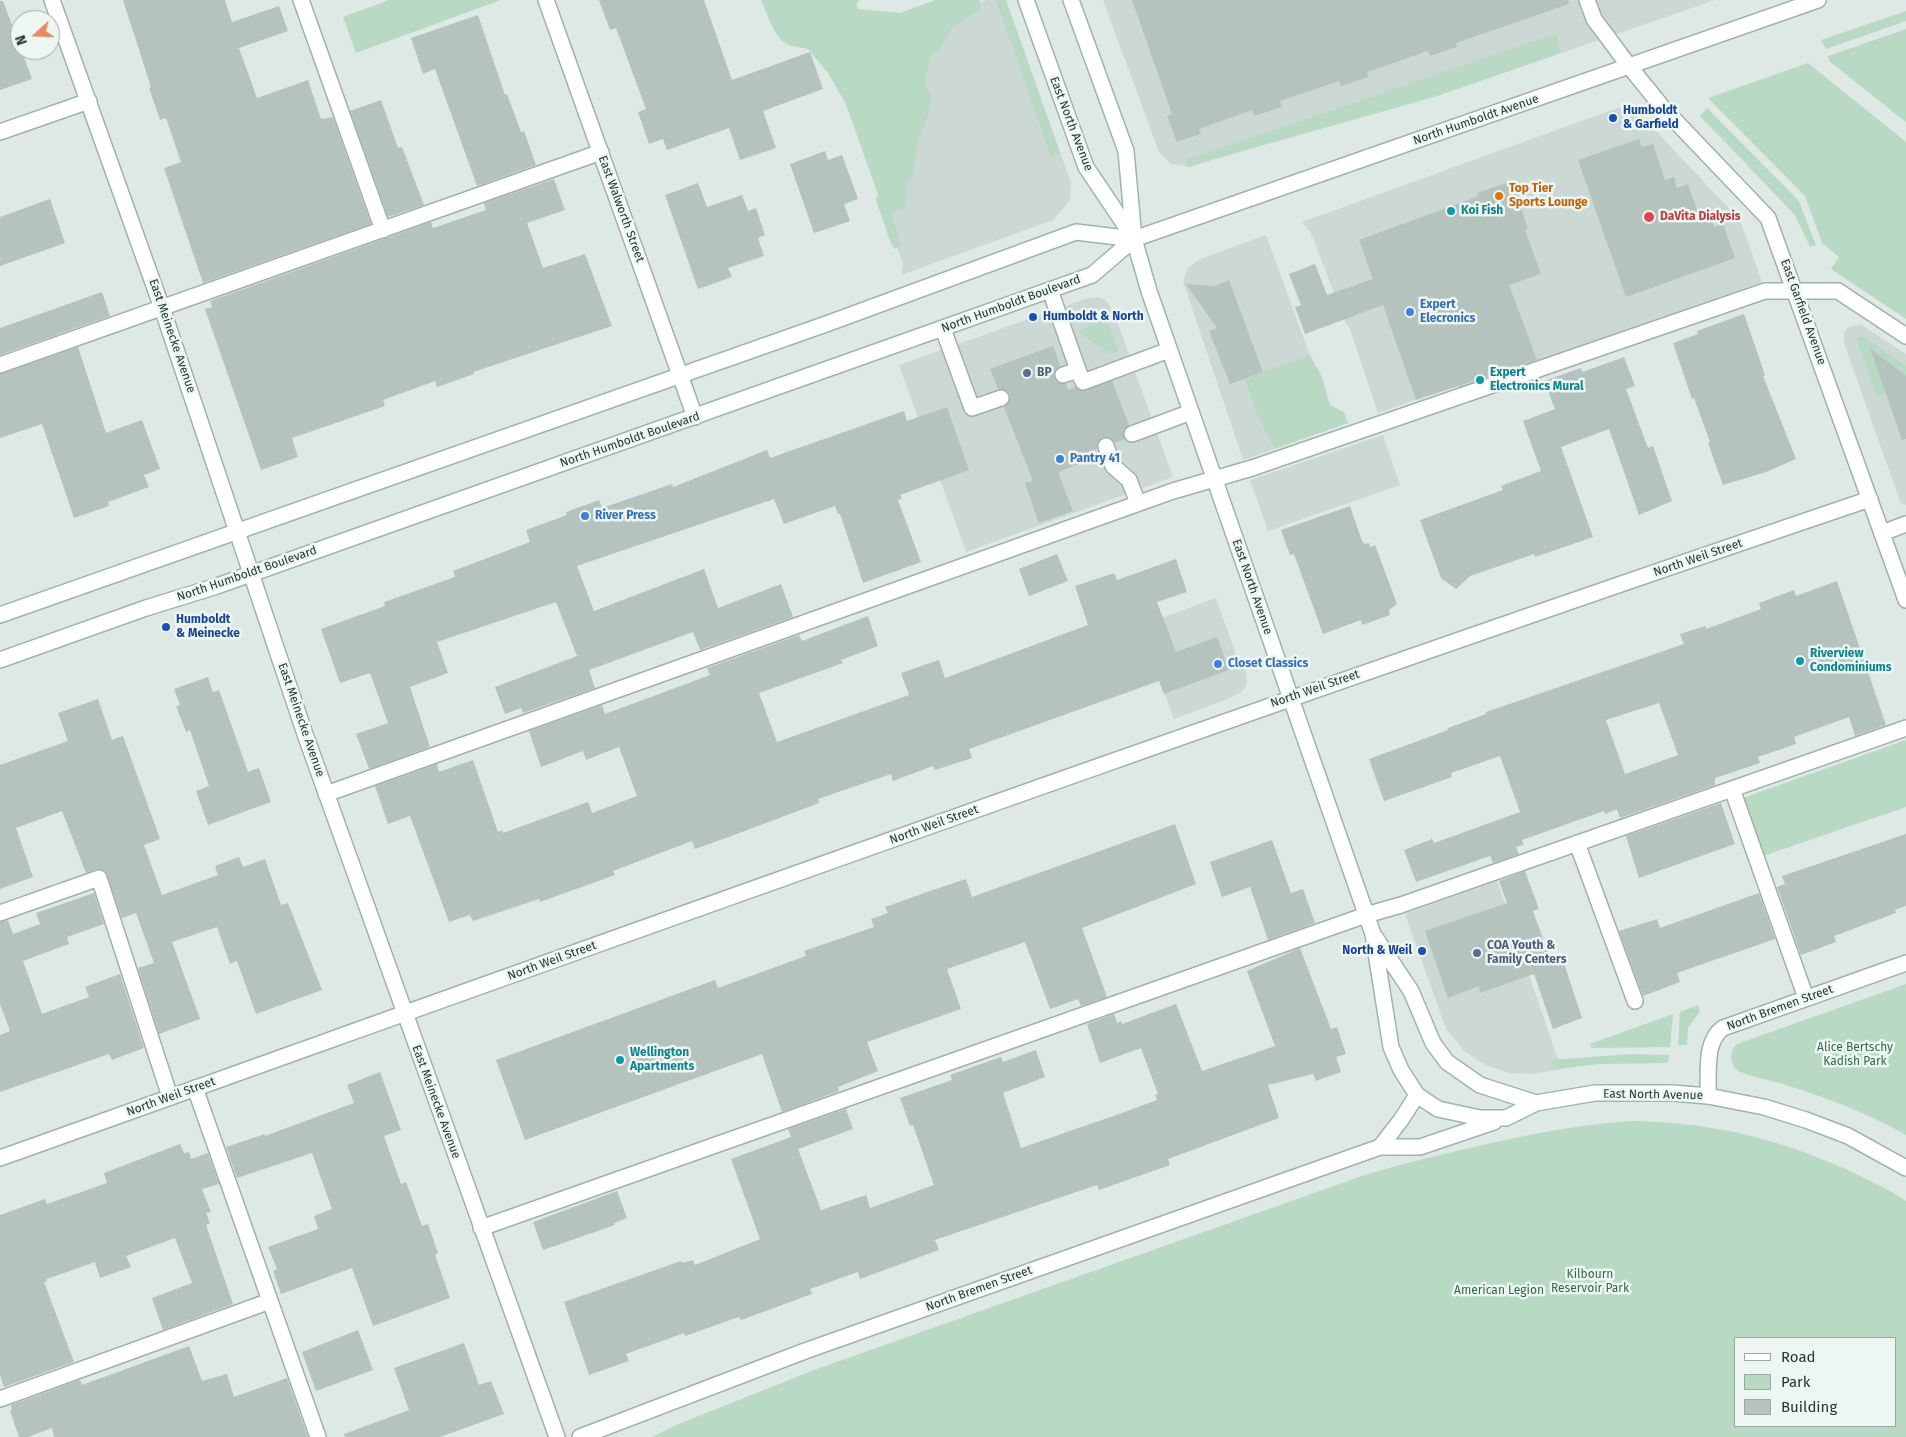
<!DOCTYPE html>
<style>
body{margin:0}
#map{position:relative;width:1906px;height:1437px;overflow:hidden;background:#dee9e5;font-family:"Fira Sans",sans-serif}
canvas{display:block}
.legend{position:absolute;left:1734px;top:1337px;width:162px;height:90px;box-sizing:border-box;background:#eef6f2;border:1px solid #9caaa6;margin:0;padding:6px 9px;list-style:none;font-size:15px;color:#213733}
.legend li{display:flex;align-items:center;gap:10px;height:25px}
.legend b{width:25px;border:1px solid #9caaa6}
.north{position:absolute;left:10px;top:10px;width:50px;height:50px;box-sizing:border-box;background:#eef6f2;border:1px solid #9caaa6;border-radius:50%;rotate:250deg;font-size:14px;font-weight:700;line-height:20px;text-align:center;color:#213733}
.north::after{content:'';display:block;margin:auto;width:18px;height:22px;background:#e9895c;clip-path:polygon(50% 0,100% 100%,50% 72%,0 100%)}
</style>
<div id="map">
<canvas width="1906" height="1437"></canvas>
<ul class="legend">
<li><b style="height:6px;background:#fff"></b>Road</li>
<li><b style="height:14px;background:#b8d9c3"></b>Park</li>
<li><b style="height:14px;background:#b4c3be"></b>Building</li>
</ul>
<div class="north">N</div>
</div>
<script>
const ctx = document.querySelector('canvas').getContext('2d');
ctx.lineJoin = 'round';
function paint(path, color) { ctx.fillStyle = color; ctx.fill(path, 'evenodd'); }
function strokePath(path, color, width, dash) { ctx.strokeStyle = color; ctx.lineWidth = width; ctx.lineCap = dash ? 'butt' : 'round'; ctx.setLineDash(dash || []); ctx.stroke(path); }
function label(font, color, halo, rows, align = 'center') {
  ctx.font = font + ' "Fira Sans",sans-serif'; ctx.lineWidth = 5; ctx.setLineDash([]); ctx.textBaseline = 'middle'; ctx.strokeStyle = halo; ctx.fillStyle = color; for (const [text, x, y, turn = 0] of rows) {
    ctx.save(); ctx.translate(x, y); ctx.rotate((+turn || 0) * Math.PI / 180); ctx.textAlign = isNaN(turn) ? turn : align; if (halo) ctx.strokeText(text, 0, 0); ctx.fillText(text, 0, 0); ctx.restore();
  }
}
const built = new Path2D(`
 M987,0H1006L1071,183L1070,200L1053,220L901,275L903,264L829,57Z
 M1103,0H1715L1434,97L1292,135L1190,167L1171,164L1159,152Z
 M1631,107L1636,110L1740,220L1762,282L1459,388L1457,385L1378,413L1350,329L1345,322L1311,233L1302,222L1598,115L1618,108Z
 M1266,235L1336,427L1243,460L1183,281L1188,268L1200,259Z
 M1097,297L1104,299L1113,310L1173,477L966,552L899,365L1085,299Z
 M1860,324L1906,354V505L1901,504L1844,343V333L1847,328Z
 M1383,435L1400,485L1268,531L1250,480Z
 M1216,598L1240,666H1243L1246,675L1247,684L1241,692L1230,698L1174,719L1140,626Z
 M1497,881L1553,1045L1562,1069L1533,1074L1509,1073L1483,1064L1464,1051L1446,1029L1405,914Z`);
const green = new Path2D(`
 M389,0H501L356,53L343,17Z
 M761,0H860L856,5L859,9L900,13L936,0H980V10L952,27L939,50L931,56L925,79L926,86L932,96L928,116L917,145L913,172L906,185L905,209L891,213L901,245L895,249L891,244L876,200L878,194L846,104L828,73L808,49L789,45L781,40L773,28Z
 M996,0H1006L1060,153L1051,157Z
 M1906,11V21L1826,49L1821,40Z
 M1906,29V122L1829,61L1828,56Z
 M1556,34L1561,53L1434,97L1186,167L1188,159Z
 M1808,63L1906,142V319L1831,269L1839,257L1822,243L1805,196L1708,98Z
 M1707,108L1799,201L1816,245L1810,247L1795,215L1700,116Z
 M1104,312L1118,351L1111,354L1081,334L1079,330L1098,323L1096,315Z
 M1862,336L1906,366V376L1890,363L1877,368L1886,393L1877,397L1856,339Z
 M1310,355L1322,377L1330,405L1344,412L1348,423L1274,449L1258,416L1245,379Z
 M1906,740V807L1763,856L1743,798Z
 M1906,984V1135C1869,1114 1832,1100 1792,1087C1783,1083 1742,1075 1737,1070C1729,1063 1729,1051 1737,1044Z
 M1698,1005L1700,1011L1688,1028L1687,1045H1678L1680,1012Z
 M1673,1014L1670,1047L1592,1048L1590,1044Z
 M1632,1054L1670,1055L1667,1063L1599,1064L1558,1069L1550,1060Z
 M1633,1121C1711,1122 1781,1139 1852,1172C1870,1181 1889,1189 1906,1201V1437H652L676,1425L814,1370L1362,1176C1399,1164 1436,1156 1474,1147C1527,1135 1578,1124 1633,1121ZM1895,1338V1426H1735V1338Z`);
const building = new Path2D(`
 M123,0H225L232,22L279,6L288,31L239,48L257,98L308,80L321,119L333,117L371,224L203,283L164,168L181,162L166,118L160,120L149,88L151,87Z
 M599,0H704L732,80L810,52L823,89L763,111L776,148L740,160L729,128L667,150L663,139L649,144L638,112L646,109L616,28L610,30Z
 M1132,0H1568L1569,4L1456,43L1457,47L1430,56L1428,51L1367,72L1368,77L1341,86L1339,81L1280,101L1282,107L1254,116L1252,110L1199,129L1201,134L1177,142L1167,116L1172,114Z
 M0,1H3L32,79L0,90Z
 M478,15L505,95L507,94L521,132L524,131L536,165L477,186L435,69L423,74L411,38Z
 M381,100L398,148L402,147L424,205L388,217L350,111Z
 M1639,139L1642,147L1653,144L1665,180L1674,177L1677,188L1688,184L1700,219L1710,216L1714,227L1723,224L1735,258L1626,297L1578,160Z
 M825,151L828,160L842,155L858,199L844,204L850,221L814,233L790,164Z
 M554,179L565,210L527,223L543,268L585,254L612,326L473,372L474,374L437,387L435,381L383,400L385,406L292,438L298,457L261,470L205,309L212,307L210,301L431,222L433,228L486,210L484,203Z
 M1512,181L1528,229L1525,230L1541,274L1509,285L1537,360L1416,400L1383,305L1305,334L1295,307L1301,305L1289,274L1315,264L1327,295L1373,279L1359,240L1479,196L1477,193Z
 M698,183L707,207L742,195L748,211L756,208L765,235L758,238L764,256L728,268L732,277L698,289L665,195Z
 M50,199L65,243L0,266V217Z
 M1229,280L1263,372L1230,384L1209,331L1217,328L1186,284L1215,286Z
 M102,292L110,316L0,355V328Z
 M1744,314L1765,375L1763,376L1796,459L1766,472L1723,485L1708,443L1710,442L1694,398L1692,399L1673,343L1698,334L1697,331Z
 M1053,346L1060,366L1054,374L1056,382L1066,384L1068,390L1075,387L1082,391L1112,381L1129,425L1123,432L1125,439L1115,443L1108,437H1102L1097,444V449L1092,451L1095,458L1058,472L1073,511L1039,523L1025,483L1033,481L1004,407L1008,404L1010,395L1007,391L998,389L990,369Z
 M78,347L106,433L142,420L160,469L144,475L149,487L108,502L109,506L74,518L42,424L0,438V374Z
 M1870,348L1906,376V439L1902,440Z
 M1624,357L1635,386L1626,389L1648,448L1653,446L1672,501L1639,515L1609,429L1561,447L1593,537L1535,557L1534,554L1470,576L1456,589L1441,578L1420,520L1503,490L1501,486L1541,471L1523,421L1555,409L1544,381L1581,368L1582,372Z
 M947,407L969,470L900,495L902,499L898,500L921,562L863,583L840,514H838L835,506L784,524L774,499L577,566L594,611L704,569L718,608L781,584L793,617L700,650L693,632L589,670L595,688L523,713L521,708L505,714L495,687L577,656L556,602L437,642L448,673L410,687L430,747L369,769L356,734L388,723L370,673L340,683L321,629L385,606L384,602L455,577L453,571L530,542L526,530L567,515L566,512L599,500L602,508L672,484L673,487L767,450L770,458L904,411L907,421Z
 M1350,506L1362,541L1365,544L1369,543L1370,547L1375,545L1397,604L1389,610L1390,615L1362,625L1361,620L1323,634L1294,554L1290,555L1281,530Z
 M1057,554L1068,581L1029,596L1019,569Z
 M1176,559L1187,592L1157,602L1176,652L1217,637L1229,670L1164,694L1159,681L969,749L972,758L935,770L933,766L893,781L891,774L818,799L819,803L726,838L695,849L692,841L613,871L615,875L540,902L539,899L473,921L470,915L449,922L410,816L388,824L375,786L437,764L439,772L473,760L498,832L502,830L503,833L588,802L592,813L637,796L619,747L586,760L583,751L541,767L529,731L602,705L605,714L710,675L707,668L799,635L802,641L868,616L878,646L841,660L843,663L759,693L777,742L909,695L901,673L939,660L945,678L1088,625L1075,586L1114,573L1117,580Z
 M1837,581L1886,725L1855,736L1849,717L1794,737L1796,744L1758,757L1760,763L1715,778V785L1620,818L1617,809L1605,814L1604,811L1522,840L1524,845L1516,847L1519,854L1493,863L1490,856L1416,882L1404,850L1432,839L1434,843L1520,812L1500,756L1451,773L1452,777L1384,801L1369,759L1448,730V728L1486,714V712L1684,644L1680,634L1705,626L1706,629L1761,609L1759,603L1794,590L1796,596ZM1659,703L1678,755L1625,774L1606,720Z
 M208,677L213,692L219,690L248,772L259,768L271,802L208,825L196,791L209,786L190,730L186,732L176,706L180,705L174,689Z
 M98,699L112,740L123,736L160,839L144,845L162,895L218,875L215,866L239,857L243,867L265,859L281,905L288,903L322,990L256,1014L237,961L230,964L217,927L172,942L200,1019L159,1034L138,968L154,963L136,913L122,918L105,871L96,869L86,873L62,811L16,828L33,877L0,889V765L68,741L58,713Z
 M1721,803L1735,844L1639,878L1626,836Z
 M1175,824L1196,884L1082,928L1107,997L1081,1006L1078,999L1050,1009L1025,942L947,969L961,1009L867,1042L878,1071L838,1087L839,1091L782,1112L762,1054L525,1140L496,1060L715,980L718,988L806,956L804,951L874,927L871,919L888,913L885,907L933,890L966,879L972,897Z
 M1906,834V906L1895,910L1896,913L1834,936L1836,942L1801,955L1777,887L1785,884L1782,876Z
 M1272,840L1291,893L1303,889L1315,923L1268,940L1250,887L1222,897L1210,862Z
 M1525,871L1539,909L1533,911L1551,961L1562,957L1582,1018L1553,1029L1534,974L1480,993L1479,986L1448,998L1425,931L1507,903L1499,881Z
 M93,890L104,924L67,937L69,944L23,961L42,1014L89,997L85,987L120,974L144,1048L112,1060L109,1054L0,1092V1035L10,1031L0,1004V922L8,920L13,934L40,924L36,913L94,893Z
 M1759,893L1775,939L1677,973L1680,982L1643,996L1619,931L1657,919L1660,928Z
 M1300,948L1331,1029L1337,1027L1346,1054L1336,1057L1341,1072L1316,1081L1313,1074L1268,1085L1279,1118L1168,1159L1170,1165L1099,1190L1097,1185L935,1240L939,1250L860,1279L858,1272L810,1289L812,1294L741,1320L739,1317L685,1336L684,1333L626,1354L629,1361L589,1375L564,1302L681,1261L682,1263L693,1260L695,1265L760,1239L731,1159L791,1137L788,1129L846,1109L853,1129L798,1149L821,1210L866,1195L870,1208L934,1185L913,1125L910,1126L900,1098L952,1080L950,1075L1001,1057L1003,1062L1036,1050L1045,1077L1003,1093L1021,1148L1119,1114L1157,1100L1155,1095L1158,1094L1141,1048L1100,1063L1087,1024L1114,1014L1117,1023L1121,1021L1122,1024L1176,1004L1202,1071L1275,1046L1247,971Z
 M380,1072L401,1130L384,1136L401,1184L406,1182L422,1226L428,1224L438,1253L435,1255L450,1298L373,1326L352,1268L281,1294L273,1271L277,1269L268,1247L318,1229L314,1216L332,1209L312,1153L237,1178L226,1147L265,1134V1136L354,1103L347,1085Z
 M180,1144L184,1153L189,1152L191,1159L208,1153L219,1184L202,1189L211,1212L206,1213L210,1223L206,1225L233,1304L163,1330L152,1298L192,1283L175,1238L126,1256L131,1267L100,1278L95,1262L47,1279V1281L44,1282L74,1362L4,1387L0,1375V1215L45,1199L47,1204L107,1183L104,1173Z
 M617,1191L627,1218L614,1223L615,1225L543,1250L533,1222Z
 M358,1330L373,1370L316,1391L302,1352Z
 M464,1343L479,1385L491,1381L504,1414L440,1437H345L344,1434L409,1410L394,1368Z
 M189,1346L202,1381L227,1374L234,1397L287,1378L308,1437H54L52,1428L28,1437H19L10,1411L12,1410L11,1405L80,1380L82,1385Z`);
const service = new Path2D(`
 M301,0L383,230
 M1587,0L1594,19L1629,66
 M1050,290L1078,370
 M943,329L972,408L1001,398
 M0,365L601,152
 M1063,375L1078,370L1081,378
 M1083,382L1169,350
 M1132,434L1191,412
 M1106,446L1113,466L1129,480L1138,503
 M1882,533L1906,524
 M1732,789L1806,998
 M326,794L1173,491L1252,468L1765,291H1795
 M1577,843L1635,1001
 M0,913L99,878L170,1097
 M195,1088L318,1437
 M481,1228L1366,915L1401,905L1906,728
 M0,1399L270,1301`);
const minor = new Path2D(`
 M52,0L162,308L305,734L557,1437
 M546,0L695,417
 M1629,66L1663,108L1768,218L1906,600
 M0,132L89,101
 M1795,291H1838L1906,336
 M1708,1096C1709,1074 1704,1041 1723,1028L1906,963
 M0,1158C622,936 1244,711 1870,499
 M580,1437L805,1351L1380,1147`);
const tertiary = new Path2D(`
 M1134,239L1818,0`);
const secondary = new Path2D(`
 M1026,0L1086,167L1133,237
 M1071,0L1126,151L1134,239L1149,291L1373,934L1391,1047L1401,1070L1417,1095L1438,1109L1480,1118H1506L1536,1103L1595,1093H1673L1708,1096L1764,1107L1806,1120L1848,1136L1906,1168
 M0,615L829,323L1076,232L1134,239
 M0,660L146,608L217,586L1092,275L1134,239
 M1375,937L1411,991L1433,1043L1447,1062L1480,1085L1536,1103
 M1380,1147H1420L1494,1122
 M1380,1147L1401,1120L1417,1095`);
const markers = [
 [1613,118,5,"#1a4fb4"],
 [1499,196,5,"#e8710a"],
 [1451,211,5,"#0f9aa8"],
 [1649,217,6,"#e0444e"],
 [1410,312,5,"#3f7fe0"],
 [1033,317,5,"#1a4fb4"],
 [1027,373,5,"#5c6f8a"],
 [1480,380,5,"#0f9aa8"],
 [1060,459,5,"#3f7fe0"],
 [585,516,5,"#3f7fe0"],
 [166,627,5,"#1a4fb4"],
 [1800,661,5,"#0f9aa8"],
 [1218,664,5,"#3f7fe0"],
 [1422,951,5,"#1a4fb4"],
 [1477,953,5,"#5c6f8a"],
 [620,1060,5,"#0f9aa8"]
];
const transitNames = [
 ["Humboldt",1623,111],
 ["& Garfield",1623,125],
 ["Humboldt & North",1043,317],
 ["Humboldt",176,620],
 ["& Meinecke",176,634],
 ["North & Weil",1412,951,"right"]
];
const streetNames = [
 ["North Humboldt Avenue",1476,120,-19],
 ["East North Avenue",1071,124,69],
 ["East Walworth Street",621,209,70],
 ["North Humboldt Boulevard",1011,304,-20],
 ["East Garfield Avenue",1803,312,70],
 ["East Meinecke Avenue",172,336,71],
 ["North Humboldt Boulevard",630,440,-19],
 ["North Weil Street",1698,558,-19],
 ["North Humboldt Boulevard",247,574,-19],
 ["East North Avenue",1252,587,71],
 ["North Weil Street",1315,689,-19],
 ["East Meinecke Avenue",301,720,71],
 ["North Weil Street",934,825,-20],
 ["North Weil Street",552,961,-20],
 ["North Bremen Street",1780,1008,-20],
 ["East North Avenue",1653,1095,1],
 ["North Weil Street",171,1097,-20],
 ["East Meinecke Avenue",436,1102,70],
 ["North Bremen Street",979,1289,-20]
];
const foodNames = [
 ["Top Tier",1509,189],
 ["Sports Lounge",1509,203]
];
const cultureNames = [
 ["Koi Fish",1461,211],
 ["Expert",1490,373],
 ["Electronics Mural",1490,387],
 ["Riverview",1810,654],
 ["Condominiums",1810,668],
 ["Wellington",630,1053],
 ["Apartments",630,1067]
];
const healthNames = [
 ["DaVita Dialysis",1660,217]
];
const shopNames = [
 ["Expert",1420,305],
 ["Elecronics",1420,319],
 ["Pantry 41",1070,459],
 ["River Press",595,516],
 ["Closet Classics",1228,664]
];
const serviceNames = [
 ["BP",1037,373],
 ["COA Youth &",1487,946],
 ["Family Centers",1487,960]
];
const parkNames = [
 ["Alice Bertschy",1855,1048],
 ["Kadish Park",1855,1062],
 ["Kilbourn",1590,1275],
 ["Reservoir Park",1590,1289],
 ["American Legion",1499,1291]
];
paint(built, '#ccd8d4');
paint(green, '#b8d9c3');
paint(building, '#b4c3be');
strokePath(service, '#a2b0ac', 18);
strokePath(minor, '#a2b0ac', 18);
strokePath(tertiary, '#a2b0ac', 18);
strokePath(secondary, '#9eb4ad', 18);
strokePath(service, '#fff', 15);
strokePath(minor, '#fff', 15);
strokePath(tertiary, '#fff', 15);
strokePath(secondary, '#fff', 15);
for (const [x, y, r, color] of markers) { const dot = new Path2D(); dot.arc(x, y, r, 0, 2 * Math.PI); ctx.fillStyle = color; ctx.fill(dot); strokePath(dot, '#eef6f2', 2); }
label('bold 12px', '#164399', '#eef6f2', transitNames, 'left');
label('12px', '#213733', '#eef6f2', streetNames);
label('bold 12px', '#c56008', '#eef6f2', foodNames, 'left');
label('bold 12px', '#0d838f', '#eef6f2', cultureNames, 'left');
label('bold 12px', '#be3a42', '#eef6f2', healthNames, 'left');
label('bold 12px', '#366cbe', '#eef6f2', shopNames, 'left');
label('bold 12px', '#4e5e75', '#eef6f2', serviceNames, 'left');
label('12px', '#2e6b4a', '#eef6f2', parkNames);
</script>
